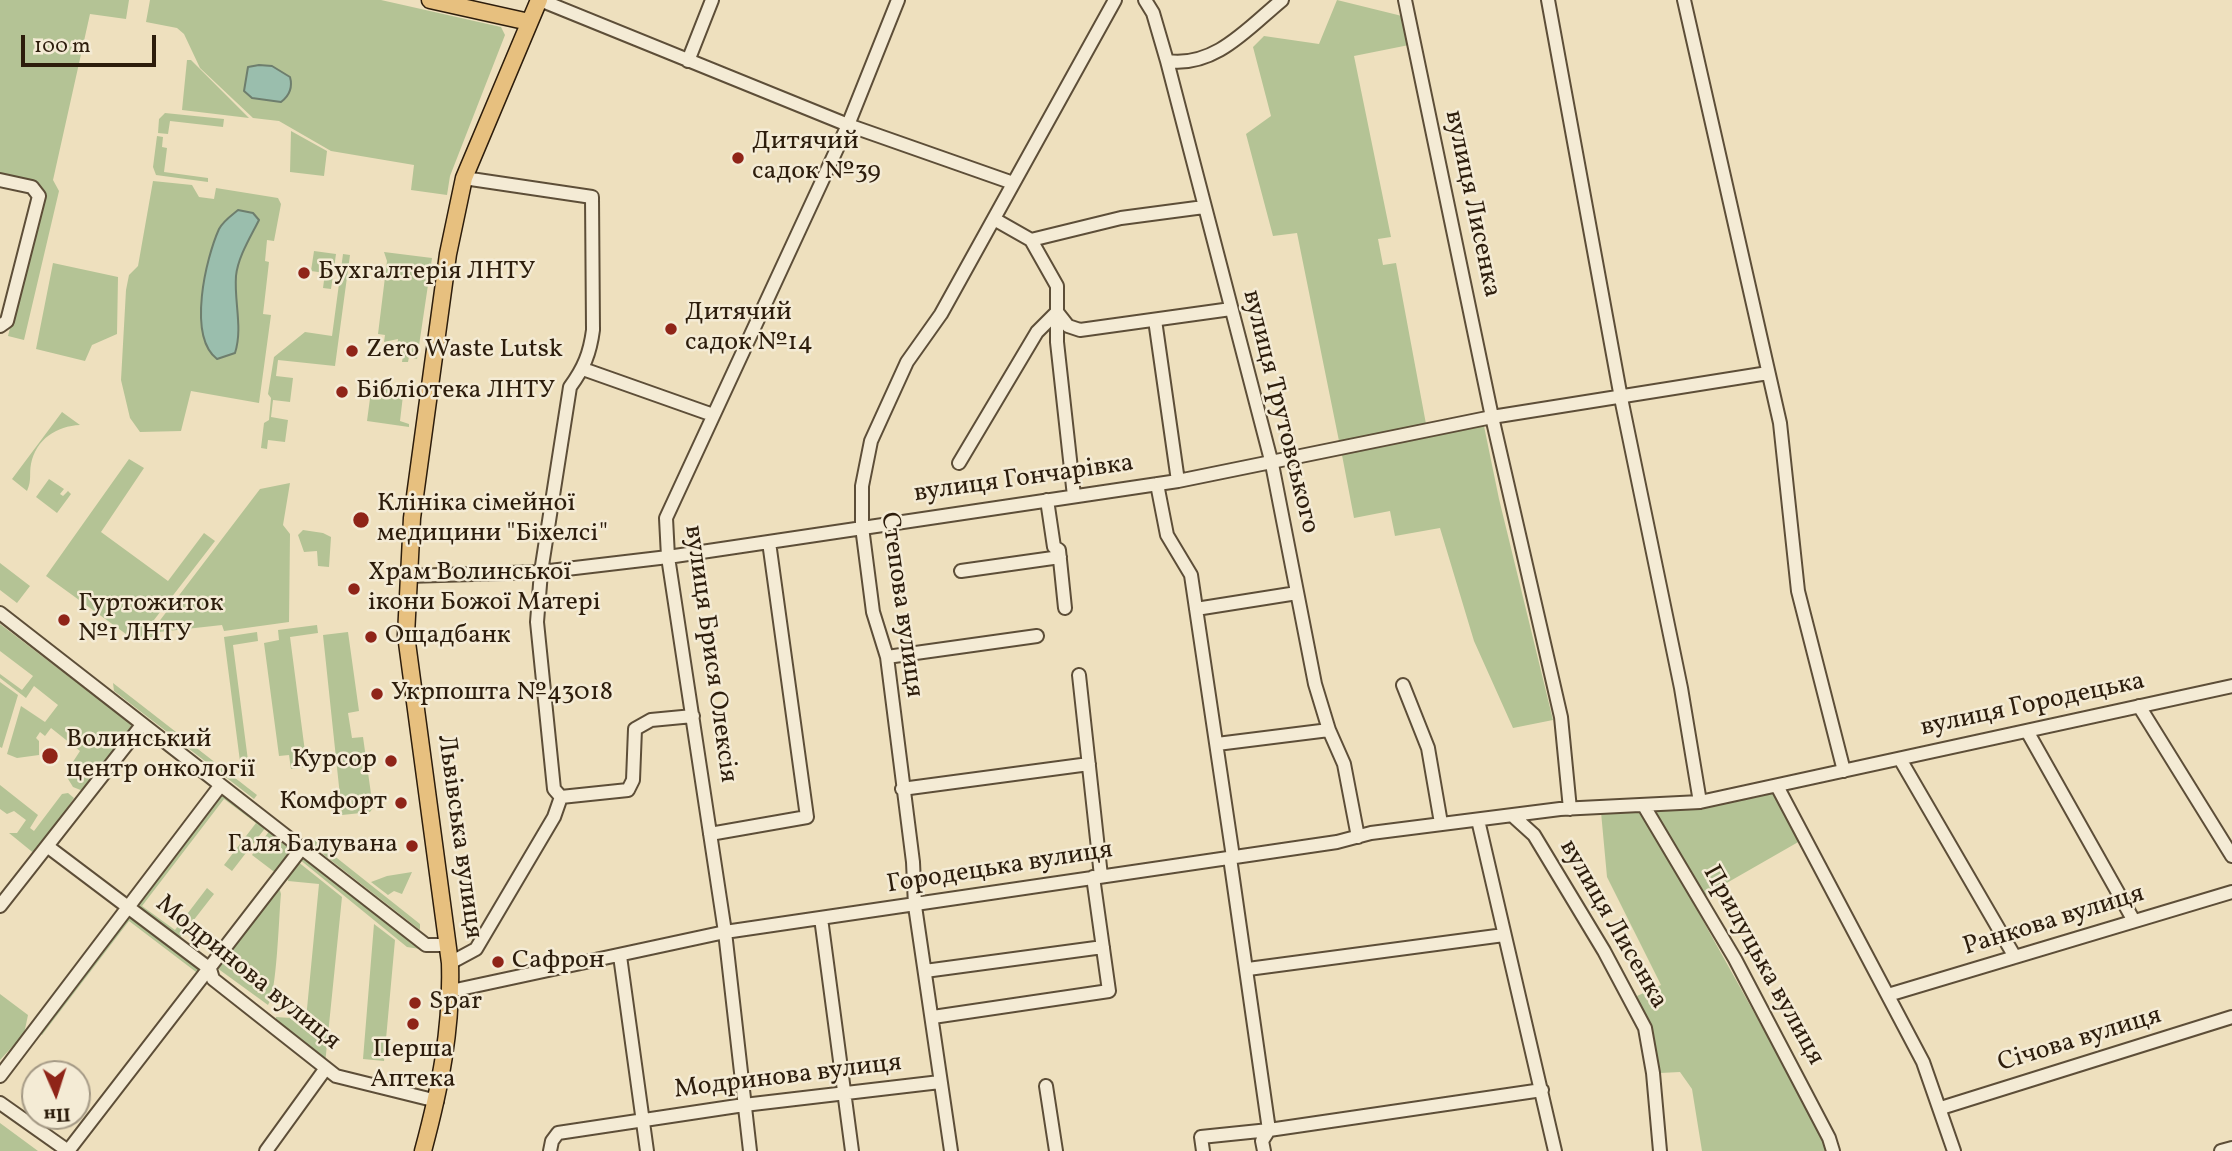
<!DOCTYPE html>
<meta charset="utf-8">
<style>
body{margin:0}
#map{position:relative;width:2232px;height:1151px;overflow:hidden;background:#eee0be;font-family:Vollkorn,serif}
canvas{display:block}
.north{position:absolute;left:21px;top:1060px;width:70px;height:70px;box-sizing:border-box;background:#f4ebd5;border:2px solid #a49985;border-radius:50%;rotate:177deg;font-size:19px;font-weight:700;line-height:28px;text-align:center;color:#2d1d0c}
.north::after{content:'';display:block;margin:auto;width:24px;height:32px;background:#8f2418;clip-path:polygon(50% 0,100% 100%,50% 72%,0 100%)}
.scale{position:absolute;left:21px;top:35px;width:135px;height:32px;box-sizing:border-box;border:4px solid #2d1d0c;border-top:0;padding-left:9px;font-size:21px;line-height:24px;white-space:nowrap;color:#2d1d0c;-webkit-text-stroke:5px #f4ebd5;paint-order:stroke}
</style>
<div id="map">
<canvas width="2232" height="1151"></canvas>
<div class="north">Пн</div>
<div class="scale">100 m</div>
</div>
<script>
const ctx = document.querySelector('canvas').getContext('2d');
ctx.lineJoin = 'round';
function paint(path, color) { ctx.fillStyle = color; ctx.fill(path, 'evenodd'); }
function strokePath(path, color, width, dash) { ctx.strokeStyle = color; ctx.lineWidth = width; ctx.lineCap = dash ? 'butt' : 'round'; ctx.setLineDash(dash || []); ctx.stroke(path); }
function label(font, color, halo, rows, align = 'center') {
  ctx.font = font + ' Vollkorn,serif'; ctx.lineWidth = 5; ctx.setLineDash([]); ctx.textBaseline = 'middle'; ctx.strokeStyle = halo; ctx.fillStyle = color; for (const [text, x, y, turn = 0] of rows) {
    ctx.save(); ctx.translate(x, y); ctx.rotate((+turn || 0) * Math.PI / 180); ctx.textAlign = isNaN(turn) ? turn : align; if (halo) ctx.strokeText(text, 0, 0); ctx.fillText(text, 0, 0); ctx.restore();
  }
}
const green = new Path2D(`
 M0,0H129L126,19L90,14L53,180L59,191L24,340L8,336L43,196L0,176Z
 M150,0H381L501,27L505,35L450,176L447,195L411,190L414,165L331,151L279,121L253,118L200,68L184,34L177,28L146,22Z
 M1337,0L1402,16L1409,45L1354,56L1391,237L1378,239L1383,265L1396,263L1426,424L1339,441L1297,233L1273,236L1246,134L1271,116L1253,47L1264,36L1319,44Z
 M187,60H191L249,118L182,110Z
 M165,113L224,119L223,127L170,121L168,134L158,133L159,119Z
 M291,131L327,151L324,176L290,172Z
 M157,136L163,137L162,147L167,148L164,172L208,178V182L156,175L153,167Z
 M153,181L192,185L199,197L214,199L216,188L278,198L281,204L274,241L267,240L265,261L269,262L263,314L271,315L259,403L191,391L181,431L140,432L130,418L121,380L126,290L129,275L138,266ZM238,210L259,221C250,238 238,257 236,276C234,302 242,328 235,353L217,359L220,227Z
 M314,251L336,254L331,289L323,288L325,273L311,271Z
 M384,252L432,258L417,359L409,357L408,362H402L404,349L397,348L398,339L384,342L385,335L378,334L387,261Z
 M343,254L350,255L335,366L278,360L276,376L293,378L290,402L273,400L271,417L288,420L285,442L268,440L267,449L261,448L264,423L269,420L271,398L268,394L274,357L305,332L332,336Z
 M53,263L118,277L117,334L92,345L85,361L36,349Z
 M379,384L397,394L399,386L404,387L400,421L409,424V427L367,421L371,391L378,392Z
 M62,412L80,425C57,426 36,439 31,464C29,474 32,480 27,491L12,479Z
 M1484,426L1499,499L1553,720L1513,728L1474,641L1440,528L1395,536L1390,511L1354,518L1342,455Z
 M129,459L144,468L101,532L168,581L204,533L215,541L137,642L46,576Z
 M49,479L64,489L60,494L63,496L68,491L71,494L57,513L36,497Z
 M290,483L283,525L290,534L289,622L224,631L222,625L159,632L149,642L145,640L260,489Z
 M303,530L323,533L331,537L329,567L318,566L317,551L304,552L298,535Z
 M0,563L30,586L17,603L0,590Z
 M0,624L131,724L133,729L83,791L73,787L65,774L80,751L51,728L45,736L40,732L36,738L39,741V755L17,758L7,754L21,706L45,722L58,705L34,686L26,698L0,678V674L22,690L33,676L0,651Z
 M317,625L318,633L290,637L307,767L291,769L289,755L279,756L264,643L279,640L278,630Z
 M257,632L258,641L233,645L250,776L242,777L224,637Z
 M348,632L359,711L348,713L352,738L363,737L373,808L370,812L342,815L323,635Z
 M0,682L18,695L2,748L0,747Z
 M113,683L257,795L254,799L114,691Z
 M0,785L38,815L30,828L34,831L62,794L68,793L74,798L36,855L9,833H17L26,820L14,811L7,814L0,809Z
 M220,792L266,827L232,871L224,865L256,823L224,799L142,906L175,930L207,888L214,894L179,939L134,905Z
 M1773,792L1800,841L1704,896L1651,810L1701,808Z
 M1642,811L1825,1140L1829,1151H1702L1692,1089L1680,1072L1660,1073L1650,1028L1637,996L1661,985L1607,877L1601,812Z
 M270,830L296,849L277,874L252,855Z
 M313,839L420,924V930L310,844Z
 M301,856L420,949L407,947L299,859Z
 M297,861L342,897L325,1064L275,1025L276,1017L306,1019L319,884L288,881L289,872Z
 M412,872L402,894L394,891L388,895L371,882L387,876Z
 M279,887L281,894C279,913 277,995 268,1005L217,968Z
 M129,912L200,967V975L129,921L42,1035L38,1032Z
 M374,924L395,940L384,1061L363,1059Z
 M0,994L28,1015L24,1034L0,1060Z
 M0,1123L38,1151H0Z`);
const water = new Path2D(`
 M259,65L272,66L290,77C293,88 289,96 281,102L252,98L244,91L248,67Z
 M238,210L253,213L259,220C250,238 238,257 236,276C234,302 243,328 235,353L217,359C187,336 206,258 219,229C223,221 232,215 238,210Z`);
const minor = new Path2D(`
 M540,0L848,125L1013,183
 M1145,0L1153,13L1167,61L1272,464L1315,684L1329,730L1344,764L1358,837
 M1405,0L1492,417L1561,717L1570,809
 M1548,0L1621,398L1681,688L1700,802
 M1684,0L1780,423L1798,591L1844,771
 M688,61L712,0
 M1167,61C1215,68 1248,28 1282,0
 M0,180L32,187L39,196L7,321L0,326
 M994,219L1031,240L1057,286V342L1074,496
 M1031,240L1121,218L1204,207
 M1057,312L1068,326L1080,330L1231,309
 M1155,320L1178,481
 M583,369L713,415
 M959,463L1037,332L1057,312
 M1157,484L1167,535L1191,575L1233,857
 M1047,500L1054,547L1059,550L1065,608
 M961,571L1060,557
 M407,576L541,572L668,557L1178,481L1492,417L1768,373
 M1196,609L1297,593
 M0,613L426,945H448
 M887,657L1037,636
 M1079,675L1101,876
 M1403,685L1428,748L1441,823
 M2139,706L2232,856
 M2027,731L2134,921
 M1217,744L1329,730
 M1900,759L2015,957
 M1777,786L1923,1062L1954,1151
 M902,789L1089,764
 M561,797L628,790L633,780L635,729L651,720L693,716
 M1644,806L1735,959L1829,1138L1833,1151
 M1513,816L1534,835L1604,951L1645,1028L1653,1073L1660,1151
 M1478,820L1555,1151
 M710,834L807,817L769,542
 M47,846L210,969L213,979L336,1076L437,1101
 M1230,858L1269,1130L1262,1141L1264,1151
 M0,906L142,725
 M821,918L852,1151
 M620,956L647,1151
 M450,963L476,949L554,817L561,797L554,789L537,622L541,572L570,387C584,368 590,353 593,330L592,197L464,178
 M1248,969L1504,935
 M925,971L1103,947
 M451,991L725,932L1337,842L1371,833L1560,809L1700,802L2232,686
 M1888,995L2232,892
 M933,1017L1109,991L1093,877
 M0,1076L220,786
 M1046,1086L1056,1151
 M0,1103L68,1151
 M1941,1108L2232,1017
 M68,1151L301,849
 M266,1151L326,1068
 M550,1151L552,1141L558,1133L744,1105L940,1082
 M750,1151L725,932L668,557L666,518L848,125L898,0
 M951,1151L915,906L913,862L887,657L873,612L862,527V486L871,441L907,362L941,314L1115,0
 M1203,1151L1201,1137L1269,1130L1542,1090
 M2221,1151L2232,1148`);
const major = new Path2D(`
 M430,0L529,22
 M423,1151C440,1088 452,1029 450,963L406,635L412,518L448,254L464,178L539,0`);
const markers = [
 [738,158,7,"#8f2418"],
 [304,273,7,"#8f2418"],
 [671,329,7,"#8f2418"],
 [352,351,7,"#8f2418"],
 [342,392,7,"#8f2418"],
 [361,520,9,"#8f2418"],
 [354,589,7,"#8f2418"],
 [64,620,7,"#8f2418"],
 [371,637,7,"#8f2418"],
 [377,694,7,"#8f2418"],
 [50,756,9,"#8f2418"],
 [391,761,7,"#8f2418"],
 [401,803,7,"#8f2418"],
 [412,846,7,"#8f2418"],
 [498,962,7,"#8f2418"],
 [415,1003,7,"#8f2418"],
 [413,1024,7,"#8f2418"]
];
const poiNames = [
 ["Дитячий",752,143],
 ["садок №39",752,173],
 ["Бухгалтерія ЛНТУ",318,273],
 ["Дитячий",685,314],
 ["садок №14",685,344],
 ["Zero Waste Lutsk",366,351],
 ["Бібліотека ЛНТУ",356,392],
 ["Клініка сімейної",377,505],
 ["медицини \"Біхелсі\"",377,535],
 ["Храм Волинської",368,574],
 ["ікони Божої Матері",368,604],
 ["Гуртожиток",78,605],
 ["№1 ЛНТУ",78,635],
 ["Ощадбанк",385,637],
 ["Укрпошта №43018",391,694],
 ["Волинський",66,741],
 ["центр онкології",66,771],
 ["Курсор",377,761,"right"],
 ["Комфорт",387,803,"right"],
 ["Галя Балувана",398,846,"right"],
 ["Сафрон",512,962],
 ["Spar",429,1003],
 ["Перша",413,1051,"center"],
 ["Аптека",413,1081,"center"]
];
const streetNames = [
 ["вулиця Лисенка",1471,204,78],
 ["вулиця Трутовського",1279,412,76],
 ["вулиця Гончарівка",1024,480,-8],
 ["Степова вулиця",900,605,82],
 ["вулиця Брися Олексія",709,654,82],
 ["вулиця Городецька",2033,706,-12],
 ["Львівська вулиця",458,837,82],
 ["Городецька вулиця",1000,869,-9],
 ["Ранкова вулиця",2054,922,-17],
 ["вулиця Лисенка",1612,925,60],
 ["Прилуцька вулиця",1762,966,61],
 ["Модринова вулиця",247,974,39],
 ["Січова вулиця",2080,1041,-17],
 ["Модринова вулиця",788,1078,-7]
];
paint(green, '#b4c395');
paint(water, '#9abead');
strokePath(water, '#6e7e6d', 2);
strokePath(minor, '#5d4e38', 16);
strokePath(major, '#2d1d0c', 19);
strokePath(minor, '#f4ebd5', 12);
strokePath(major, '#e7c07f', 16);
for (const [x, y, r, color] of markers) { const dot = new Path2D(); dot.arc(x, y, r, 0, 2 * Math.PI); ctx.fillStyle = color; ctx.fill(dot); strokePath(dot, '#f4ebd5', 2.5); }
label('26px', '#2d1d0c', '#f4ebd5', poiNames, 'left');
label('26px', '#2d1d0c', '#f4ebd5', streetNames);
</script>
